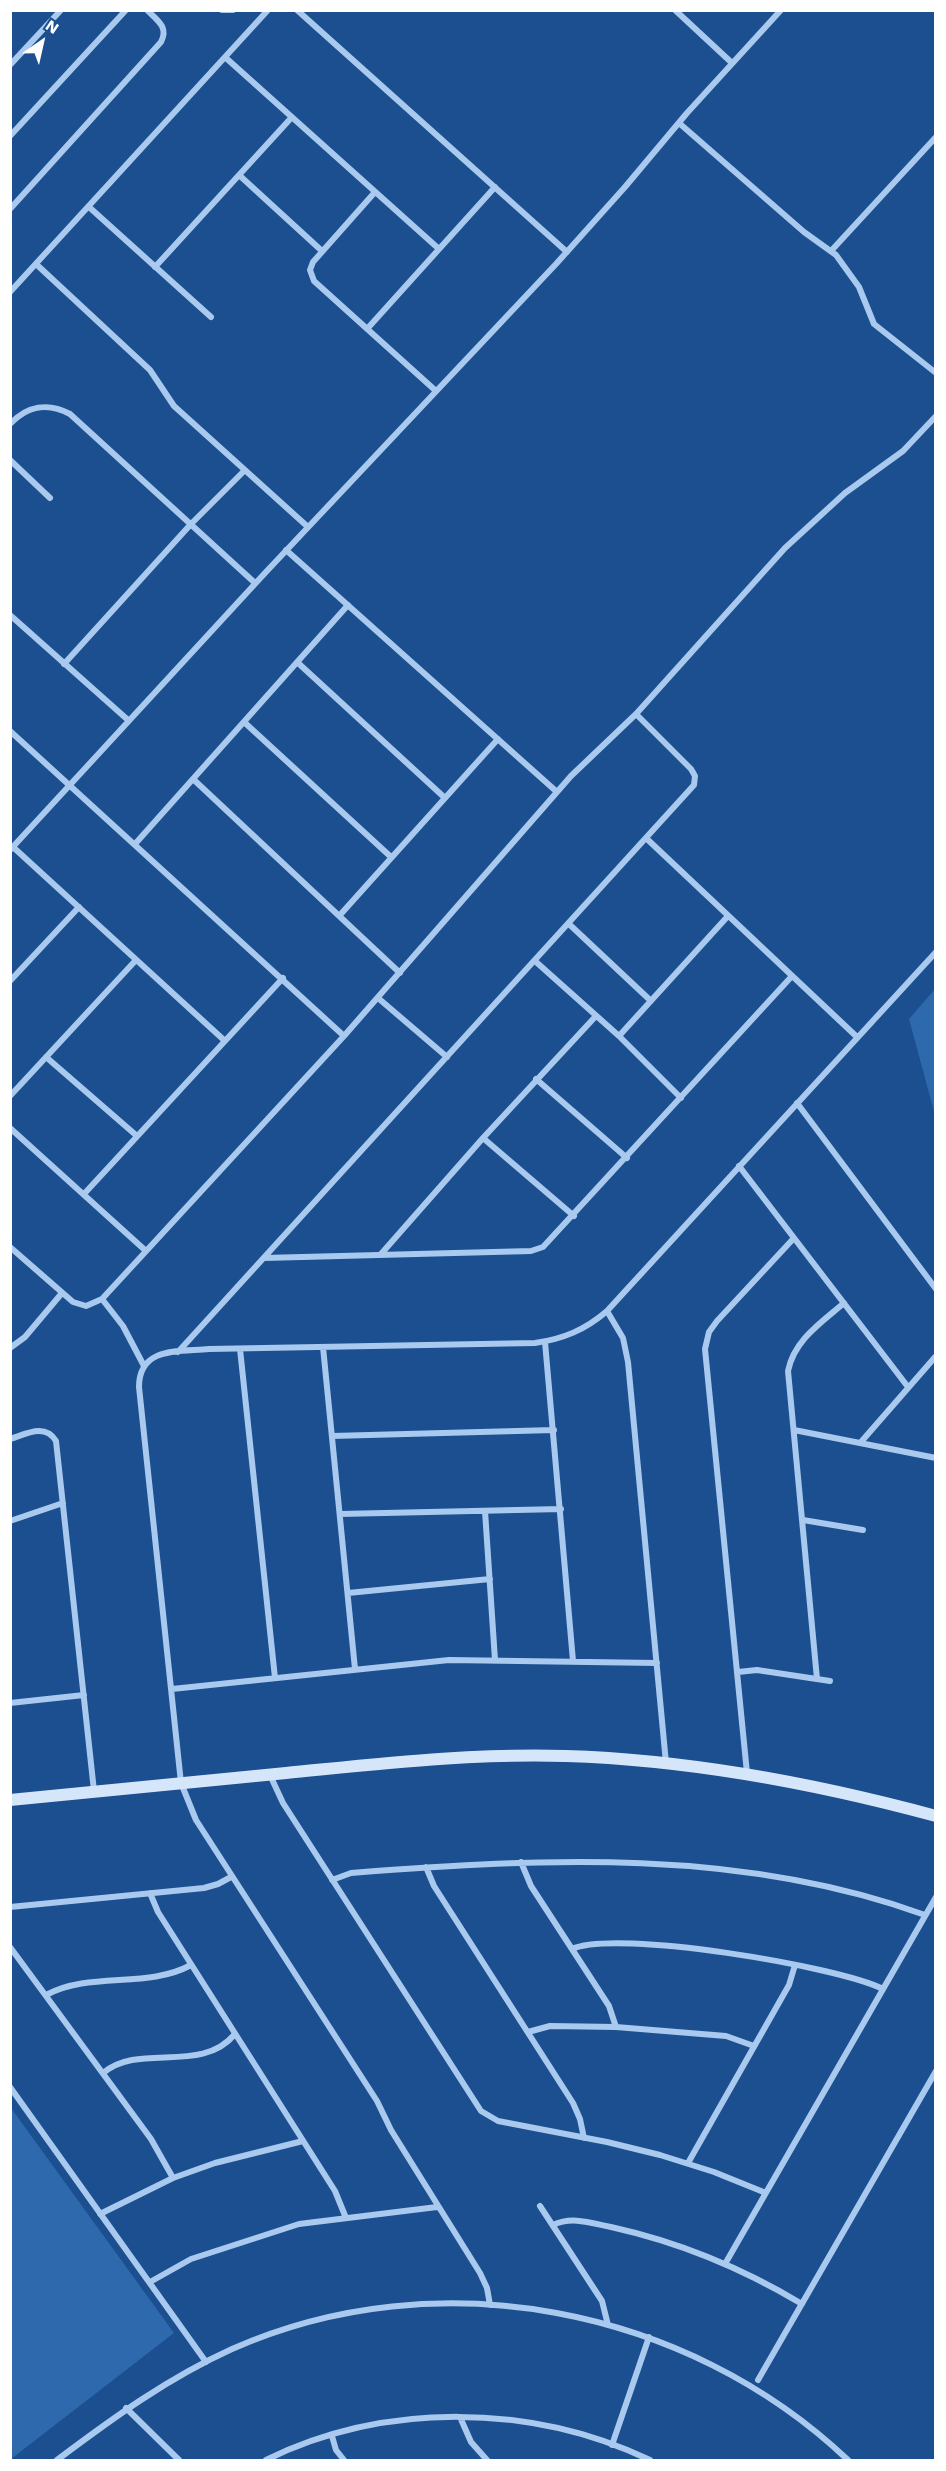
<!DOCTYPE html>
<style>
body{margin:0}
#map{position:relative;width:946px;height:2471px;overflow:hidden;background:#1b4f8f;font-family:"Work Sans",sans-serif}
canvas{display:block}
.frame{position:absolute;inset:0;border:12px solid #fff;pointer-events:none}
.north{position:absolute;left:12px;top:12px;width:60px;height:60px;-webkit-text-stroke:4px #1b4f8f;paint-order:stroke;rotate:34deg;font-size:16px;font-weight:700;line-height:24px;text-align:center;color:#fff}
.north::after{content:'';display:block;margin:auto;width:21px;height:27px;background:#fff;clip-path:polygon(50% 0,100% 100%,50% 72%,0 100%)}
</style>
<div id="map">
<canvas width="946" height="2471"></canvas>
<div class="frame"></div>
<div class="north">N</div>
</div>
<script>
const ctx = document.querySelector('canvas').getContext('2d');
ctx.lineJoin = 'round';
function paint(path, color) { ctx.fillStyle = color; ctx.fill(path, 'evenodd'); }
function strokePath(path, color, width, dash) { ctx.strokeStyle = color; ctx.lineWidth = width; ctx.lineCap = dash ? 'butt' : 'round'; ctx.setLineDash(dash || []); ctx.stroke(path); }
const green = new Path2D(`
 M935,989V1115L909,1019Z
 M11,2108L174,2333L11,2459H10Z`);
const street = new Path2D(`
 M222,10H233
 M297,10L567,252
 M675,10L732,63
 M226,58L439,249
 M10,65L61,10
 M679,123L804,232L836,255L859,287L874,324L936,373
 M10,136L126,10
 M239,175L322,251
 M375,192L313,262L310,270L314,281L436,391
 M89,207L211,317
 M10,209L161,42C169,27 157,20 147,10
 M831,251L936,137
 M36,264L150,370L174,406L308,527
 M155,267L292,117
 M10,292L268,10
 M367,329L495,187
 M10,424C27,406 48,402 70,414L255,583
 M10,460L50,498
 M286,550L557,792
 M10,615L128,720
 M297,662L445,798
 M64,664L191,524L245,470
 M244,722L391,857
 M10,731L344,1036
 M193,779L400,973
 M647,839L857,1037
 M135,844L348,605
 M13,847L225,1041
 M10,850L265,573L556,264L625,187L687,113L781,10
 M340,915L498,739
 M569,924L651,1001
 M535,961L619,1036L681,1098
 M10,981L79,907
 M378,998L447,1057
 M619,1036L728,916
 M46,1057L137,1136
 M536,1079L627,1158
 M10,1096L136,960
 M797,1103L936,1289
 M10,1128L146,1251
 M483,1138L574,1216
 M739,1166L908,1387
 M84,1194L283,978
 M10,1247L73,1302L86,1306L102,1299L344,1036L571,776L636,714L785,548L845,493L903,451L936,416
 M381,1254L483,1138L595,1017
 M264,1258L531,1251L543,1247L792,976
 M102,1299L123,1326L144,1366
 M607,1311L623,1338L628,1362L666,1763
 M545,1342L573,1661
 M323,1347L355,1669
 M10,1348L25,1337L62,1293
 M240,1349L275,1678
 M178,1352L694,785L695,776L691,769L636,714
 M794,1430L936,1458
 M332,1436L554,1430
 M10,1439C26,1434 45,1423 56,1441L94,1791
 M861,1442L936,1356
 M485,1511L495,1660
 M340,1514L561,1509
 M803,1520L863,1530
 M10,1521L63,1503
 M348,1593L490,1579
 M738,1672L757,1670L830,1681
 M817,1679L788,1371C794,1340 822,1322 844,1303
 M172,1689L449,1660L657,1663
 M10,1703L84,1695
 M747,1773L705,1349L709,1332L717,1321L794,1238
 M270,1775L283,1803L481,2111L498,2121L607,2142L660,2155L714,2172L766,2193
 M521,1862L531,1886L609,2006L616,2027
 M426,1867L434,1886L573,2103L580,2119L584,2138
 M332,1880L351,1873C544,1858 741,1848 925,1915
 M150,1893L158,1912L335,2191L346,2218
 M10,1907L204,1888L218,1884L231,1877
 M10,1947L151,2139L173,2178
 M572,1949C616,1929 837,1966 883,1989
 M46,1995C91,1971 147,1989 191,1965
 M528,2032L550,2026L616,2027L726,2036L754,2046
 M103,2073C140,2042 201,2075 235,2034
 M10,2087L206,2362
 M688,2163L789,1985L795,1965
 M540,2206L602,2301L608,2325
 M100,2214L173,2178L215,2163L303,2141
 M553,2225C572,2216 591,2223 611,2227C679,2242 742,2268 802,2304
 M725,2264L936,1897
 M150,2282L191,2259L299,2224L437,2207
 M490,2305L487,2288L480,2273L391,2130L377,2101L196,1820L181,1783L139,1387C139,1346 180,1352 209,1349L535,1343C563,1339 585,1330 607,1311L936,952
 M758,2380L936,2071
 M126,2408L179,2460
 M460,2417L471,2442L487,2460
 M332,2436L336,2450L344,2460
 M612,2445L649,2337
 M57,2460C113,2418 168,2378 232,2349C437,2258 687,2307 848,2460
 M266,2460C384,2402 532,2403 650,2460`);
const secondary = new Path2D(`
 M10,1800C102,1791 194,1782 286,1773C379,1764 472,1753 566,1756C692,1760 814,1783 936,1816`);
paint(green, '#2e69ad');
strokePath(street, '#a9c9ee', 6);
strokePath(secondary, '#d6e6fa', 12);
</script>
